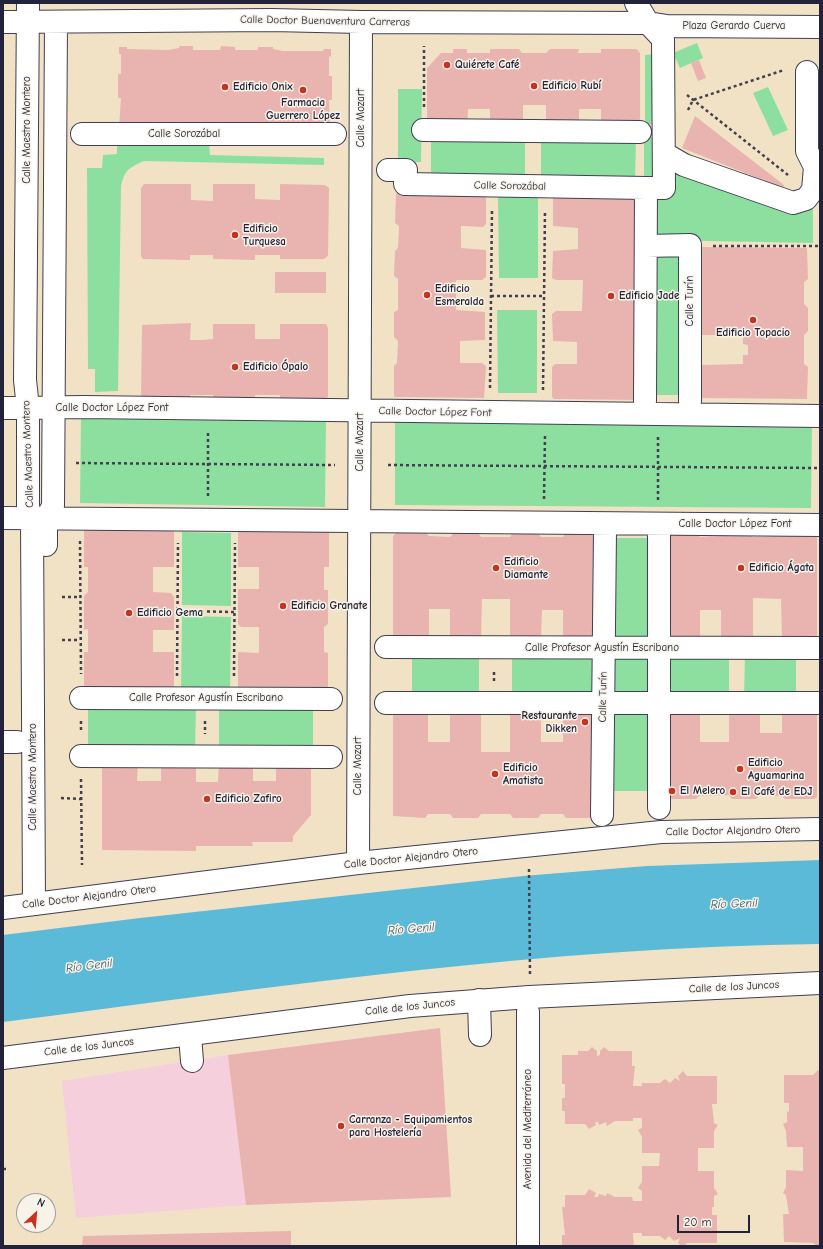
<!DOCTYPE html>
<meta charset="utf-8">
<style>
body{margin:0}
#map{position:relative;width:823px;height:1249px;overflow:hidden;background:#f1e2c6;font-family:"Comic Neue",sans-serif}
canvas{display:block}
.frame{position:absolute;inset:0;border:4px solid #22223b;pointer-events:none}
.north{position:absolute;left:16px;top:1193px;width:40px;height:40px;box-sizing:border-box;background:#f7f3e8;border:1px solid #a29fa3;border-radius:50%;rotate:26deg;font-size:11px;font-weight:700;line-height:16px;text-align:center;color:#22223b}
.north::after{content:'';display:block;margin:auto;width:14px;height:18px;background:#c8321e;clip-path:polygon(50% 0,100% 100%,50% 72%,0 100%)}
.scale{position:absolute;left:677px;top:1215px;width:73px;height:18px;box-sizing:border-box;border:2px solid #22223b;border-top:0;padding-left:5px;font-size:12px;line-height:14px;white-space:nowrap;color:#22223b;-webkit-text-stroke:3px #f7f3e8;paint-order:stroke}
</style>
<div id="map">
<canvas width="823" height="1249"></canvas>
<div class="frame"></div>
<div class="north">N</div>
<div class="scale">20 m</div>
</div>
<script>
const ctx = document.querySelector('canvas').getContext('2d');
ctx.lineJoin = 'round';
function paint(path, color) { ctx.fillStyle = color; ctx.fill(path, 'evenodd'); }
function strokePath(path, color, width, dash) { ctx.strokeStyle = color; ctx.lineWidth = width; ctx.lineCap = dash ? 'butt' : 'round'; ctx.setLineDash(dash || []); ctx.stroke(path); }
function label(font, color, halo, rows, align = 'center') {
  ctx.font = font + ' "Comic Neue",sans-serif'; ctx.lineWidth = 3; ctx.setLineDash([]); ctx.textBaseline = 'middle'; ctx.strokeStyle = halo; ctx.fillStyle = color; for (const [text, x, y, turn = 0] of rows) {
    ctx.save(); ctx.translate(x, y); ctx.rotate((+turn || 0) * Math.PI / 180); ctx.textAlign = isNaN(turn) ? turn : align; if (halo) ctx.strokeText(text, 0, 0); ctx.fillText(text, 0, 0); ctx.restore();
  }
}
const built = new Path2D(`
 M440,1028L451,1197L246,1205L76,1218L62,1081L228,1055Z`);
const green = new Path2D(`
 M697,43L703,58L680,68L673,53Z
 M657,54V124H645V55Z
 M768,87L788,130L773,136L753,93Z
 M398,89H422L421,162H398Z
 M431,136L525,137V180H431Z
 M541,137L636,138L635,182L541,181Z
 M656,137V181L644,182V138Z
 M117,139L209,141L210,155L324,158V165L144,161C128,168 125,170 121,186L118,391L95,392V369H88L87,168H102L103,155L117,154Z
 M671,166L813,203V243L653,240L654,197H671Z
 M498,195H538V278H499Z
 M653,251H686V395H653Z
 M497,310H537V393H498Z
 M81,418L326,421L325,507L80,503Z
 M395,421L812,424L811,508L395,505Z
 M182,532L231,533V606L182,605Z
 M611,538H652V636H611Z
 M182,616L231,617L230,690H181Z
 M412,652H479V695H412Z
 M512,652H595L594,696H512Z
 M611,653H652V696H611Z
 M668,653H729V697H668Z
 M745,653H796V697H744Z
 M88,701L196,703L195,753L88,751Z
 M219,702L313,703V752L219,751Z
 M652,711V769H647V791H611V712Z`);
const water = new Path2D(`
 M820,860V944C546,947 274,987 3,1022V935L140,918L523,876L647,866Z`);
const building = new Path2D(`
 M179,46H193V50H220L221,46L235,47V50H258V47H273V49L283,51H323L324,49H331V57L329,56V76H332V100H329L330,128L119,126L121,98H118V74H121V54H119V47H127V49L168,50L179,48Z
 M453,49H467V53H490V49H519L522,53H546L550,49H579L578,53H601V49H637L640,53V125L601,129V109H579V129L546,126V105H523V126L490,129V109H468L467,129L427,125V68L441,53H453Z
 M699,60L706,78L698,81L691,63Z
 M695,116L784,185L783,188L682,148Z
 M144,184H191V200L213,201V184H255V199L280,200V184L325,185L329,188L328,256L324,259H280V255H255V260L213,259V255H190V260L143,259L141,256V188Z
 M399,191L486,195V224L483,227L461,226V248L486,250V277L482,280H456V310L485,312V340L460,341V363H482L486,366L484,398L395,397L394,396V366L397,363L398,341L394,337V312L398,310V279L394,276L395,251L398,248L399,226L395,223L396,194Z
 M553,196L644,197L638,400L554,399L552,397V367L555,364H577V342L553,341L552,314L556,311H582L583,280H556L552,278L553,251L578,249V228L553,226Z
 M702,247L807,248L808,279L804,282V304L808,308V331L804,335V364L808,367L807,399L700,398L701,365L743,364V355H748V345L743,344V335H702L699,333L700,306L702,304V282L699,281V248Z
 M275,272H326V293H275Z
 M191,323L190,340H201L213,339V324H255V339H280V324H326L328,328V397L325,399H280V395H255V399H213V395H190V399L141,397L142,325Z
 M84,529H174V567H153V592L171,593L174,597V630H153V652H174V689H84V652H88V629L84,630V596L88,592V567H84Z
 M238,529L329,531V567H324V590H328V624L324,627V652L328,653V689H238V652L259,653V627H241L238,624V589H259V567H238Z
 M396,533H426L429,536L450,537L454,533H478L481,537H510L513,533H538L541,537H563L565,534L595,533L599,639L563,640V610H542L541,639L510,638V599H482L481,639H450V609H429V638H393V536Z
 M665,534L699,535L700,537L752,534V537L817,535V639H782L781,599L753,598V639H721V610H700V639L667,642Z
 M666,708L700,711V742H729V711L760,712V733H782V711H817V797L814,799H785L781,796H759L756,799H732L729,795L699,796L696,799H668Z
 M596,709L595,818H566L563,814H541L538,818H513L510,814H481L478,818H453L450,814H428L425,818L393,816V712H428V742H450V713H481V752H510V712L541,713V742H563V713Z
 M102,761H138L137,781H161V761H196V782H218L219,762H253V781H276V761H311V815L293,836V842H252L253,846H196V851L102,850Z
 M440,1028L451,1197L246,1205L228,1055Z
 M592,1047L597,1051V1056L600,1055V1051L604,1047L609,1051H632V1066H635L633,1086H642V1083H660L665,1079L670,1083L675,1078L680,1081L678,1076L683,1071L687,1076H717V1104H712L714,1123L718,1125L714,1131V1148H698V1171H714V1188L718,1194L714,1196V1207H712V1215H717V1243H687L684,1246H681L678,1243L680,1238L674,1241L669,1236L665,1240L660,1236H642V1233H633L634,1246H562V1235H565L562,1207H565V1195H585L589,1189L596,1193L594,1197H598L599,1194L606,1196L607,1193L615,1197H632L633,1201H642V1191L638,1188L642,1182V1166H659L660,1153H642V1137L638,1130L642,1128V1118H633V1121H615L607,1126L606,1122L599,1125L598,1122H595L596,1125L589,1129L585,1124H565V1111H562V1098H565V1084H562V1055H578V1051H588Z
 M818,1070L820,1072V1245L817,1246L813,1243L784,1242L783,1214H789L786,1195L783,1193L786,1187V1170L803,1171V1147H787L786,1131L783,1124L787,1122V1111L789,1112V1103H784V1075H813Z
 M291,1231V1246H82L83,1236Z`);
const path = new Path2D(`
 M687,95L788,175
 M424,107V46
 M688,110L693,100L784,70
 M713,246H819
 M491,296H544
 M490,388L492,209
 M543,390L545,210
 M658,437V500
 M76,463L335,465
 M388,465L819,468
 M208,496V431
 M544,499L545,436
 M80,541L81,674
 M62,597H80
 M177,611L235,612
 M62,640H80
 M177,676L178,543
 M234,676L235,543
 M494,681V670
 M81,721V732
 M205,721V734
 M81,779L82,865
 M61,798L81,799
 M529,869L530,974
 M3,1169H6`);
const minor = new Path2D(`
 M28,3L25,380L28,408V507L32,519L34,904
 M636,3L648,23L663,39L664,188H646L645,401
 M3,22L272,20L361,22L648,23L667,26L820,27
 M423,130L640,132
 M82,134H335
 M665,154L684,165L793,203L806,199L813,190L815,167L807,151V72
 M388,170H406L405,184L646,188
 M646,246L690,245V401
 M3,408L84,407L820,416
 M3,518L820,525
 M46,545V519L53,506L56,22
 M386,647L819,648
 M81,698L331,699
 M386,703H818
 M3,742H17
 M81,756L331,757
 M659,808V531
 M602,815L605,531
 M358,863L361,22
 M479,1000L480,1035
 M190,1035L192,1061
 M528,1246V1012`);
const major = new Path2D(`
 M3,908L358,863L661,832L820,829
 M3,1058L410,1006L529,997L820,983`);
const markers = [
 [447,65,4,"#c8321e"],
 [534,86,4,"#c8321e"],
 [225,87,4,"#c8321e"],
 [303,90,4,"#c8321e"],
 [235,235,4,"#c8321e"],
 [427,295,4,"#c8321e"],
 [611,296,4,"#c8321e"],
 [753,320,4,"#c8321e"],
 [235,367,4,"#c8321e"],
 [496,568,4,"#c8321e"],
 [741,568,4,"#c8321e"],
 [283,606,4,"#c8321e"],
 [129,613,4,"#c8321e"],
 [585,722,4,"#c8321e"],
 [740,769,4,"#c8321e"],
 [495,774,4,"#c8321e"],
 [672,791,4,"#c8321e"],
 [733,792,4,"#c8321e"],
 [207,799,4,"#c8321e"],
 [341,1126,4,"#c8321e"]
];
const streetNames = [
 ["Calle Doctor Buenaventura Carreras",325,21,1],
 ["Plaza Gerardo Cuerva",734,26],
 ["Calle Mozart",361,118,-90],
 ["Calle Maestro Montero",27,130,-90],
 ["Calle Sorozábal",184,134],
 ["Calle Sorozábal",510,186,1],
 ["Calle Turín",690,301,-90],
 ["Calle Doctor López Font",112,408],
 ["Calle Doctor López Font",435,412,1],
 ["Calle Mozart",360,442,-90],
 ["Calle Maestro Montero",28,454,-92],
 ["Calle Doctor López Font",735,524],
 ["Calle Profesor Agustín Escribano",602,648],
 ["Calle Turín",603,697,-89],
 ["Calle Profesor Agustín Escribano",206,698],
 ["Calle Mozart",358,766,-90],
 ["Calle Maestro Montero",33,777,-90],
 ["Calle Doctor Alejandro Otero",733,831,-1],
 ["Calle Doctor Alejandro Otero",411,858,-6],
 ["Calle Doctor Alejandro Otero",89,897,-7],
 ["Calle de los Juncos",734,987,-3],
 ["Calle de los Juncos",410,1007,-6],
 ["Calle de los Juncos",89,1047,-7],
 ["Avenida del Mediterráneo",528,1129,-90]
];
const poiNames = [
 ["Quiérete Café",455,65],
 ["Edificio Rubí",542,86],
 ["Edificio Onix",233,87],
 ["Farmacia",303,103,"center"],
 ["Guerrero López",303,116,"center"],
 ["Edificio",243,229],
 ["Turquesa",243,242],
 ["Edificio",435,289],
 ["Esmeralda",435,302],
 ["Edificio Jade",619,296],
 ["Edificio Topacio",753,333,"center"],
 ["Edificio Ópalo",243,367],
 ["Edificio",504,562],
 ["Diamante",504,575],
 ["Edificio Ágata",749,568],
 ["Edificio Granate",291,606],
 ["Edificio Gema",137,613],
 ["Restaurante",577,716,"right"],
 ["Dikken",577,729,"right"],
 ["Edificio",748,763],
 ["Aguamarina",748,776],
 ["Edificio",503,768],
 ["Amatista",503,781],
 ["El Melero",680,791],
 ["El Café de EDJ",741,792],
 ["Edificio Zafiro",215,799],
 ["Carranza - Equipamientos",349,1120],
 ["para Hostelería",349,1133]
];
const waterNames = [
 ["Río Genil",734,904,-2],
 ["Río Genil",411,929,-5],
 ["Río Genil",89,966,-7]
];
paint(built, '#f5cfdc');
paint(green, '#8ddfa0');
paint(water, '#5abad8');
paint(building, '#e9b4b0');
strokePath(minor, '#413f50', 24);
strokePath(major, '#413f50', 24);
strokePath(path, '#413f50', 2.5, [3, 3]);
strokePath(minor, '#fff', 22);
strokePath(major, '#fff', 22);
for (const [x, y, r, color] of markers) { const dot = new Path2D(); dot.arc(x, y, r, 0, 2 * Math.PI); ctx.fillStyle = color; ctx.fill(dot); strokePath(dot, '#f7f3e8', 1.5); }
label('11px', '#22223b', '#f7f3e8', streetNames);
label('bold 11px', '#22223b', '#f7f3e8', poiNames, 'left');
label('italic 12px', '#365772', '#f7f3e8', waterNames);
</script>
